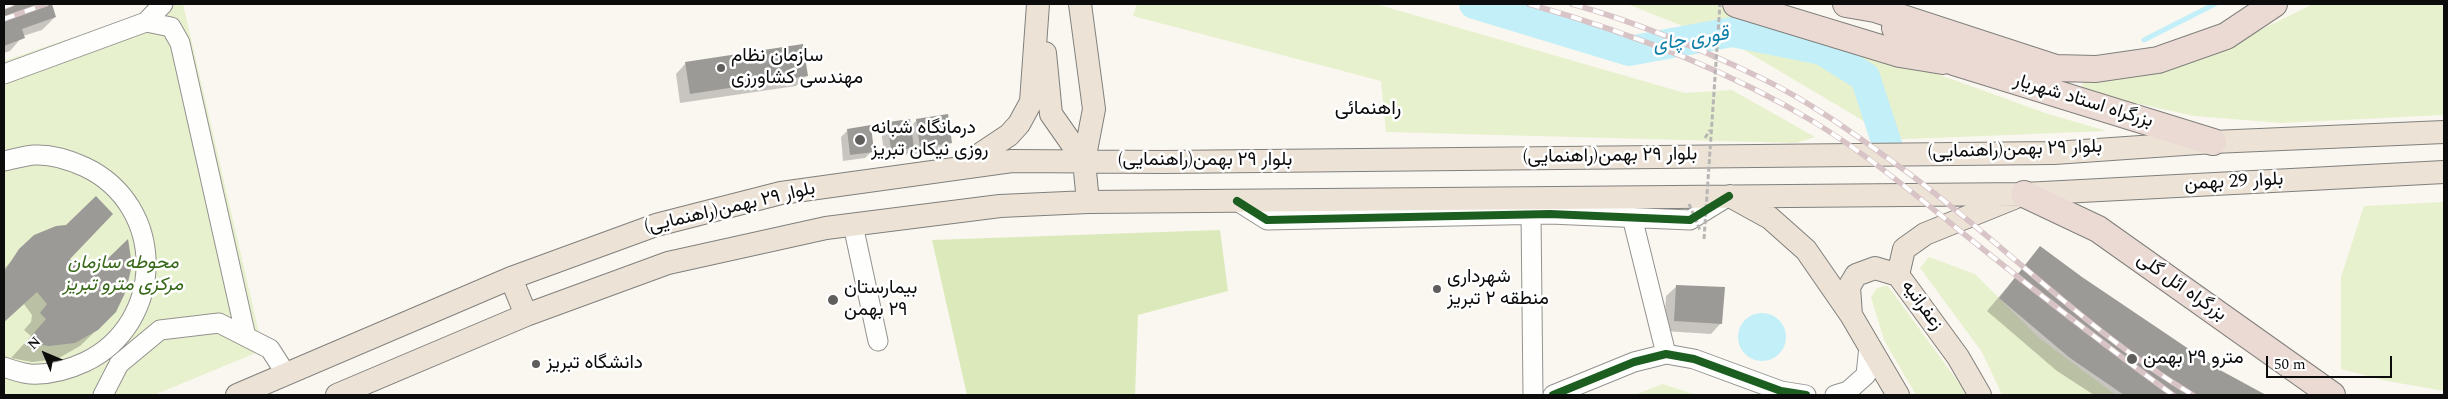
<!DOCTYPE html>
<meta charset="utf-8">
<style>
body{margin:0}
#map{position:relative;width:2448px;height:399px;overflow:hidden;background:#faf7f0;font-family:Spectral,serif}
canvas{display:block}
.frame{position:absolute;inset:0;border:5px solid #0c0c0c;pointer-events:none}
.north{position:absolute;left:20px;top:329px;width:50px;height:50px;-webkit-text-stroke:4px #fff;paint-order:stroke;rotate:315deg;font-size:14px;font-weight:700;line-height:20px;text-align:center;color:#0c0c0c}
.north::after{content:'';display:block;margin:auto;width:18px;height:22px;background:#0c0c0c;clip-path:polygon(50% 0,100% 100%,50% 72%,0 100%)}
.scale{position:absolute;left:2266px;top:356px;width:126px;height:22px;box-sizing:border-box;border:2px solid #0c0c0c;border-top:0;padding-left:6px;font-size:15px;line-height:18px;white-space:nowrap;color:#0c0c0c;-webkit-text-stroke:4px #fff;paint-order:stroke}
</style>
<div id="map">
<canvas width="2448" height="399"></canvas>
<div class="frame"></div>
<div class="north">N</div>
<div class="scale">50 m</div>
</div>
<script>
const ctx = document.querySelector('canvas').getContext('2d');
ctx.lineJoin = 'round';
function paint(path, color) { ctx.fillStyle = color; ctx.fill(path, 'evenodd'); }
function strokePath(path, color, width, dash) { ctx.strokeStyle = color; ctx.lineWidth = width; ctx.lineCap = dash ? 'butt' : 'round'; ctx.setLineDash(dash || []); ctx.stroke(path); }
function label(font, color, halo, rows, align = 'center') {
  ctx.font = font + ' Spectral,Vazirmatn,serif'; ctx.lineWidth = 5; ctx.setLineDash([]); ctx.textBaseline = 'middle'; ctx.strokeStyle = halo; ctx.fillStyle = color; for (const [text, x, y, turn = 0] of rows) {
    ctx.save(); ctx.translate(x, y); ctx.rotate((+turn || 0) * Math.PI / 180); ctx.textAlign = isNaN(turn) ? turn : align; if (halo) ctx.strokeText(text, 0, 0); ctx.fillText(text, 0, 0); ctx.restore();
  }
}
const green = new Path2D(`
 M171,4H183L263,350L154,395H4V61Z
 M1137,4H1376L1685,93L1732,90L1815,137L1796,143L1386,132L1381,81L1133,16Z
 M1627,4H1729L1882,54L2048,114L2107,131L1883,140L1862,120L1744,50Z
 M2313,4H2444V115L2281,123L2194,116L2081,91L2083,81L2226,47Z
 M2444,202V391L2387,381L2341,369V277L2364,206Z
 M1929,257L1975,274L2038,337L2116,395H2002L1982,352L1920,268Z
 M1883,286H1888L1962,387L1966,395H1916L1884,340L1871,297L1876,289Z
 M1663,384L1696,395H1634Z`);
const forest = new Path2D(`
 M1220,230L1228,291L1138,315L1135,395H967L932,240Z`);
const water = new Path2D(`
 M1738 337a24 24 0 1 1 48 0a24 24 0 1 1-48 0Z`);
const shadow = new Path2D(`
 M4,4H50L55,17L42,30L23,36L10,51L4,53Z
 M686,63L807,75L796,86L680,103L676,74Z
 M917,120L951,143L943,150L913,154V148L906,155L885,158L881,131L888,123L910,127Z
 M848,130L872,151L865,158L843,161L841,137Z
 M27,244L68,259L115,312L80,346L57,359L32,362L11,358L31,336L24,330L31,322L32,315L24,304L4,322V269Z
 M2040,248L2081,278L2219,371L2263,395H2094L2057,371L1987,311Z
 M1677,286L1721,323L1711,334L1664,331L1666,296Z`);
const stream = new Path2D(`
 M2144,40L2215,4`);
const river = new Path2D(`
 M1474,4L1629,51L1732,32L1822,50L1865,77L1887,144`);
const building = new Path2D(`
 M4,4H52L56,17L22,29L25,38L4,46Z
 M803,44L808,76L690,94L685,62Z
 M948,114L952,143L920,148L916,119Z
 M910,119L914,148L891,151L888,122Z
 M871,125L874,152L850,155L847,129Z
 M96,196L113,214L70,259L81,271L89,263L96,270L128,239L132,265L126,291L116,312L98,330L75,343L49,346L26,342L46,319L40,313L47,304L37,292L4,322V272L19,249L34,235L56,226L66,225Z
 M2040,246L2082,277L2220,370L2266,395H2124L2070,358L1999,298Z
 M1676,285L1725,287L1722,324L1674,321Z`);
const path = new Path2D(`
 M1705,138L1710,130`);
const minor = new Path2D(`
 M146,22L163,4
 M4,74L146,22L171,27L180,43L246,337
 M4,161C13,159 24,156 34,155C51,154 70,160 85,167C167,206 166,323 85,362C68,370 48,375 30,374C21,373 12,370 4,367
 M1237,201L1267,220L1550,214L1690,220L1729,196
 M1531,214L1533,395
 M1632,217L1666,354
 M853,225L878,341
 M103,395L119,364L160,330L219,323L270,349L286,374
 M1553,395L1634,362L1666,354L1694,359L1781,391L1806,395
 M1835,395L1848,391L1866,375L1869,346`);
const major = new Path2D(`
 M1080,4L1094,109L1084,161L1088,202
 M1045,53L1051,114L1084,161
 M967,163L1009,135L1019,124L1031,102L1038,4
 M1730,196L1770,218L1806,250L1851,315L1898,395
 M511,278L526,315
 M1851,315L1849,287L1856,275L1875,268L1898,275
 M237,395L511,278L656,225L781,193L1012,161L1163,162L2054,153L2213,142L2444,132
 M337,395L526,315L668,263L826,228L1000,206L1088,202L2024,194L2444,172
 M1980,395L1958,357L1898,275L1904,249L1925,234L2014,198`);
const highway = new Path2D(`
 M1736,4L1900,54L1943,61
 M1846,4L1875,9L2056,68L2096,69L2158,60L2226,36L2274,4
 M1895,28L1910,35L1954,62L2213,142
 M2024,194L2098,229L2332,395`);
const rail = new Path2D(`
 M1529,4C1628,32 1726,69 1814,122C1873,158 1926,204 1979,246C2043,297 2107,347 2173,395
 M1572,4C1636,22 1701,49 1761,78C1813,103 1861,139 1907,172C2004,244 2089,333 2193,395
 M4,7L12,4
 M4,19L46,4`);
const pathBridge = new Path2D(`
 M1689,204L1700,230
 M1704,239L1720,4`);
const cycleway = new Path2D(`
 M1237,201L1267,220L1550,214L1690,220L1729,196
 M1553,395L1634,362L1666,354L1694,359L1781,391L1806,395`);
const markers = [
 [721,68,5,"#5f5e5c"],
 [860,140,6,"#5f5e5c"],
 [1437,289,5,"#5f5e5c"],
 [833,300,6,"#5f5e5c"],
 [2132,359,6,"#5f5e5c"],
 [536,364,5,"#5f5e5c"]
];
const poiNames = [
 ["سازمان نظام",731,57],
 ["مهندسی کشاورزی",731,79],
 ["درمانگاه شبانه",871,129],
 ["روزی نیکان تبریز",871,151],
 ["شهرداری",1447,278],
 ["منطقه ۲ تبریز",1447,300],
 ["بیمارستان",844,289],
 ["٢٩ بهمن",844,311],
 ["مترو ۲۹ بهمن",2143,359],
 ["دانشگاه تبریز",546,364]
];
const streetNames = [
 ["بزرگراه استاد شهریار",2083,102,17],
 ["بلوار ٢٩ بهمن(راهنمایی)",2015,151,-2],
 ["بلوار ٢٩ بهمن(راهنمایی)",1610,157,-1],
 ["بلوار ٢٩ بهمن(راهنمایی)",1205,161],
 ["بلوار 29 بهمن",2234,183,-3],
 ["بلوار ٢٩ بهمن(راهنمایی)",730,209,-13],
 ["بزرگراه ائل گلی",2181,288,35],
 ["زعفرانیه",1921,306,54]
];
const parkNames = [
 ["محوطه سازمان",123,264],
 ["مرکزی مترو تبریز",123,286]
];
const waterNames = [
 ["قوری چای",1691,41,-9]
];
const neighbourhoodNames = [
 ["راهنمائی",1368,110]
];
paint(green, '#e8f1ce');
paint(forest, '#dbe9bb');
paint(water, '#c3eff8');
paint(shadow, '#0003');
strokePath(stream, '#c3eff8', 5);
strokePath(river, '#c3eff8', 30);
paint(building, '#9c9a96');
strokePath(minor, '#93928f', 21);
strokePath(major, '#807f7c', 24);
strokePath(highway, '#807f7c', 28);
strokePath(path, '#b7b6b5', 3, [5, 2.5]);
strokePath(minor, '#fefefd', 19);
strokePath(major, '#ece3d6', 22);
strokePath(highway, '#eadad3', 26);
strokePath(rail, '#d8c3c6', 5.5);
strokePath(rail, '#fff', 4, [11]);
strokePath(pathBridge, '#b7b6b5', 3, [5, 2.5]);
strokePath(cycleway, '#1b5e20', 8);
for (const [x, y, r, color] of markers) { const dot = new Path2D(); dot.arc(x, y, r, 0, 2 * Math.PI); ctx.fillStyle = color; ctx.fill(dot); strokePath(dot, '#fff', 2); }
label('19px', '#0c0c0c', '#fff', poiNames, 'left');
label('19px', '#0c0c0c', '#fff', streetNames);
label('italic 19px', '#366818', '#fff', parkNames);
label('italic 20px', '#0c7ea7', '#fff', waterNames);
label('20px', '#0c0c0c', '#fff', neighbourhoodNames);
</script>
